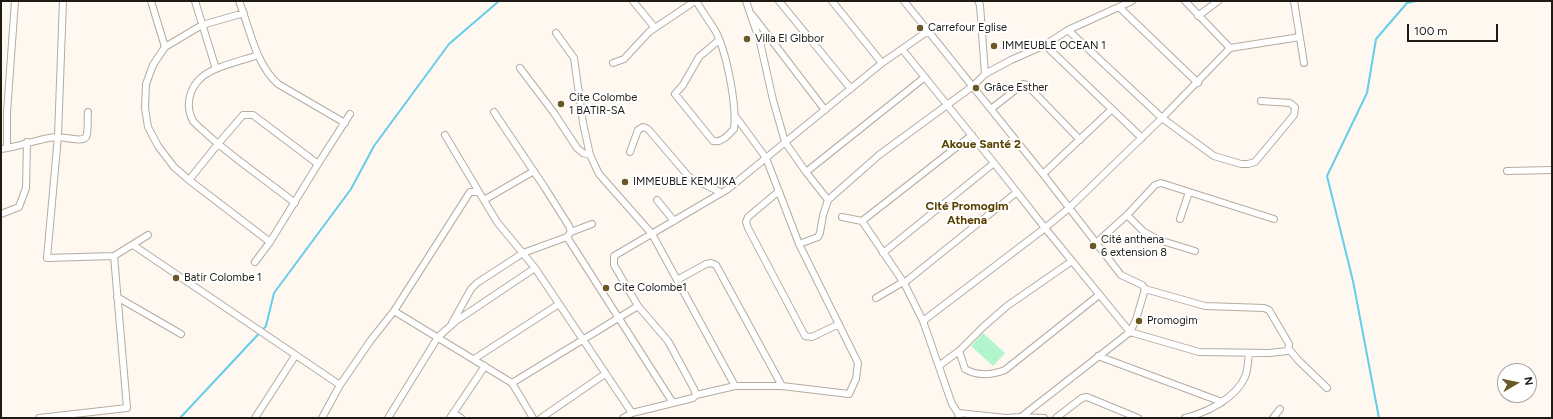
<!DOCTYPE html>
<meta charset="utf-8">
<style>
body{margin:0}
#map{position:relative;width:1553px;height:419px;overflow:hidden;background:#fef8f1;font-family:Figtree,sans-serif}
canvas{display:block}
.frame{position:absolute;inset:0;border:2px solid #1e1b16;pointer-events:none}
.north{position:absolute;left:1497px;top:363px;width:40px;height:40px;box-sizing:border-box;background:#fff;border:1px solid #a5a4a2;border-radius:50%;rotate:81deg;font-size:11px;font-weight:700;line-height:16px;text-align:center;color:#1e1b16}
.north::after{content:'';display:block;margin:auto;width:14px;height:18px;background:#6c5826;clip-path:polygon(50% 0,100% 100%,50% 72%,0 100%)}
.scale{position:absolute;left:1407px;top:24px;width:91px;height:18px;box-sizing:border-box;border:2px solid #1e1b16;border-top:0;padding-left:5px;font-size:12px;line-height:14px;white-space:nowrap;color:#1e1b16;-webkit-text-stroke:3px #fff;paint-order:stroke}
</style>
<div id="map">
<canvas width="1553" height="419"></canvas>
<div class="frame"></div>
<div class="north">N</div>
<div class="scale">100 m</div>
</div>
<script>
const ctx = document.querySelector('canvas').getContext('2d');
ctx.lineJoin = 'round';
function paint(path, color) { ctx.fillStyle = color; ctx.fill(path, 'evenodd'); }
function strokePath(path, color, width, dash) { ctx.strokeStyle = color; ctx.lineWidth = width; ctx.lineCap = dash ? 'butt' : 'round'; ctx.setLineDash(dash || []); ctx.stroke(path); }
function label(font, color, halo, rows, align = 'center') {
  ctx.font = font + ' Figtree,sans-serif'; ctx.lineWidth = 4; ctx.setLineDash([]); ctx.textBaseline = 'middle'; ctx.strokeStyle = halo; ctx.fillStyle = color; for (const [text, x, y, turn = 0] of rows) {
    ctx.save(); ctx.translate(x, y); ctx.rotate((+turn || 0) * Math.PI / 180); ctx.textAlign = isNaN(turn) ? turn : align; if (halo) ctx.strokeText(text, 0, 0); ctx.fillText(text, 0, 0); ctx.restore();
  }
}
const green = new Path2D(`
 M983,333L1005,353L993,366L971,346Z`);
const stream = new Path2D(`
 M180,418L266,326L274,293L351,189L374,146L449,44L499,1
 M1379,418L1353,281L1327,176L1367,93L1376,39L1407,3L1416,1`);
const minor = new Path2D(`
 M63,1L58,136L47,258L114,256L148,235
 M151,1L165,47
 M195,1L216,69
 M239,1C250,29 255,63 278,84L345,123
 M633,1L655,28
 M696,1C702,11 710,22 716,32C727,54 737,106 734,129C728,135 722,143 713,141L675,94L683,85L699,57L719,40
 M746,1L760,42L773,100L785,142L806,172L828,200
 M779,1L851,89
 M832,1L882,63
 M978,1L980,5L985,74
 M1185,1L1230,48
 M1294,1L1304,63
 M1119,7L1198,83
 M244,13L202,25L165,47L153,65L146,84L145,108L148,127L158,146L174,167L189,180L270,242
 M753,16L825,110
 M1198,16L1218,1
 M1068,30L1162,118L1214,156L1241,164H1248L1255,162L1294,115L1295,107L1290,103L1261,101
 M556,33L574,58L583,123L590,155L599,174L652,234L735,386
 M1045,45L1142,138
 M902,49L994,163L1045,228L1130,332L1199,352L1269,353L1288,351L1289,344L1269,310L1264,308L1205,306L1145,289L1142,285L1121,275L1043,174L904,1
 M258,55C242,61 215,66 202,77C189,88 185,106 193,121C197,126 204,131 209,136C236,160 267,181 295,203
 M613,63L624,59L649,32L695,1
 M520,68L554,113L577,148L583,153L590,155
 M991,109L1023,84L1027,85L1080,140
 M494,112L545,188L569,226L571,232
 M445,135L479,192
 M7,148V112L15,1
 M1,149C19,147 37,139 56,137C62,136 82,143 86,137C89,131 87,118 88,112
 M630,152L638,130L643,127L648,129L689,177L722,193
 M1507,171L1552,170
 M806,172L925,77
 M1043,174L1111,110
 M189,180L218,144L243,115H253L318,164
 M779,191L748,217L746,222L748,228L805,336L812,337L839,324
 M484,200L534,171
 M657,200L674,221
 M1,214L19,207L26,188L27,142
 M1127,215L1144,232L1159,240L1195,251
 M842,217L862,221L904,283L923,321L952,404L958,413L959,418
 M1180,219L1189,192
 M862,221L972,135
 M567,237L673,403
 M1096,243L1127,215L1155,185L1161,183L1274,219
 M799,244L818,237L820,233L823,215L828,200L879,155L973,86L985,74L1011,60L1045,45L1068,30L1132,1
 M133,245L340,385
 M883,253L994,163
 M255,262L270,242L318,164L350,114
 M677,280L706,264L711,263L716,265L782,386
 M904,283L1017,192
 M117,297L181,334
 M876,298L903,282
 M394,311L512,383L533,418
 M923,321L1045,228L1069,208L1162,118L1230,48L1300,37
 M452,323L471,289L477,283L523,253L567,237L571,232L592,224
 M1289,349L1298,360L1327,388
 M959,351L965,369C977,376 992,375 1005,370L1099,295
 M1098,356L1222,402
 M474,359L559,304
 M940,365L959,351L983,327L1007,306L1072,261
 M512,383L638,306
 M696,395L694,389L668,341L638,306L614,265V256L728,189L882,63L928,31
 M453,413L461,418
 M958,413L1006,418L1021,417L1130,332L1136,320L1145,289
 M1021,417L1044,418
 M39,418L127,408L114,256
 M255,418L295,356
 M322,418L340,385L371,340L394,311L470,192H479L497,222L535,268L632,413
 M388,418L438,337L456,321L535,268
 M450,418L485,366
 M541,418L605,374
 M623,418L632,413L693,398L696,395L735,386H782L849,394L856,379L858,363L799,244L766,158L736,117
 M1056,418L1082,398L1087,397L1138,418
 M1185,418C1206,413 1236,398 1245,377C1248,370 1248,361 1249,353
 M1273,418L1280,409`);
const markers = [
 [920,28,4,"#6c5826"],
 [747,39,4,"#6c5826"],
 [994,46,4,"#6c5826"],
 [976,88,4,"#6c5826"],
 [561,104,4,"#6c5826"],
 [625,182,4,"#6c5826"],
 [1093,246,4,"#6c5826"],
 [176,278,4,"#6c5826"],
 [606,288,4,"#6c5826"],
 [1139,321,4,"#6c5826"]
];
const poiNames = [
 ["Carrefour Eglise",928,28],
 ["Villa El GIbbor",755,39],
 ["IMMEUBLE OCEAN 1",1002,46],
 ["Grâce Esther",984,88],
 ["Cite Colombe",569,98],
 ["1 BATIR-SA",569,111],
 ["IMMEUBLE KEMJIKA",633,182],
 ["Cité anthena",1101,240],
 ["6 extension 8",1101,253],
 ["Batir Colombe 1",184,278],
 ["Cite Colombe1",614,288],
 ["Promogim",1147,321]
];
const neighbourhoodNames = [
 ["Akoue Santé 2",981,144],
 ["Cité Promogim",967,206],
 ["Athena",967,220]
];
paint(green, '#b1f5cc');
strokePath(stream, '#64cdea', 2);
strokePath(minor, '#b4aca0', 8);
strokePath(minor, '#fff', 6);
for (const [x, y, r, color] of markers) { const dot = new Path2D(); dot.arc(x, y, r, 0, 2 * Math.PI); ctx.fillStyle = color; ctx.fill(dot); strokePath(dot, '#fff', 1.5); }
label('11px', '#1e1b16', '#fff', poiNames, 'left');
label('bold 12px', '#584200', '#fff', neighbourhoodNames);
</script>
